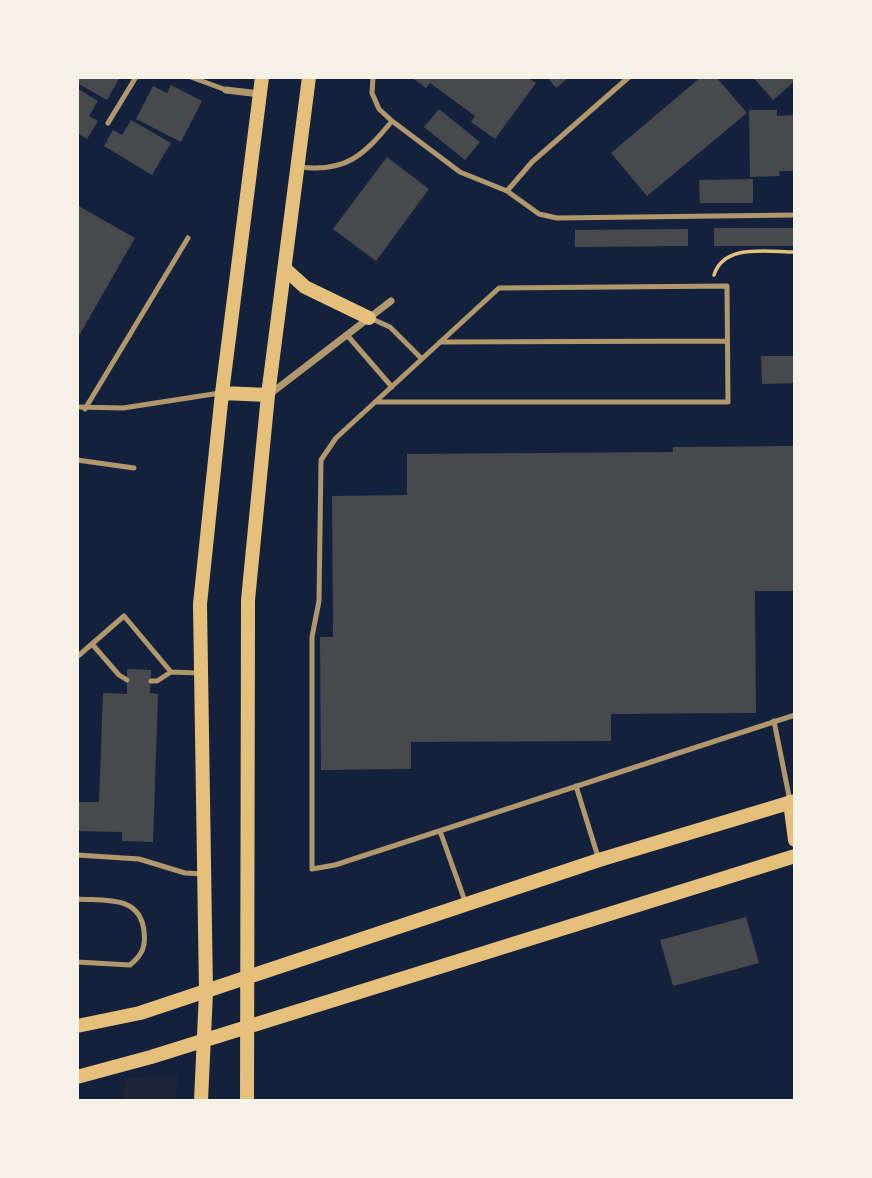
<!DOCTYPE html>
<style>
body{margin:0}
#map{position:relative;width:872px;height:1178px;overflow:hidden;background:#14213d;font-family:Ubuntu,sans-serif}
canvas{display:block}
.frame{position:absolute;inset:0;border:79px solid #f6f1e7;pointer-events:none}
</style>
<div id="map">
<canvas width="872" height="1178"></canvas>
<div class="frame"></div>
</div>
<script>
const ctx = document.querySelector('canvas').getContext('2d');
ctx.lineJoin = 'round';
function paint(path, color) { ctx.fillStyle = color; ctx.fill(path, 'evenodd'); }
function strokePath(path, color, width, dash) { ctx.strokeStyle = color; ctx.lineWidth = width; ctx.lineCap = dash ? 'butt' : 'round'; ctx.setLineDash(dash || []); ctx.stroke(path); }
const green = new Path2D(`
 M178,1076L176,1101H121L127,1077Z`);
const building = new Path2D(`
 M77,77H120L107,100L77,83Z
 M411,77H527L536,83L495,139L471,122L475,116L430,83L426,88Z
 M547,77H569L556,88Z
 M701,77H716L747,113L647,196L611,153Z
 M753,77H792L795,81L773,100Z
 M171,85L202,101L181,142L136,119L153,86L167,93Z
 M77,88L98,101L89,116L98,121L87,139L77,133Z
 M439,109L480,142L465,160L424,127Z
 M749,110H777V116L795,115V171H779L780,176L750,177Z
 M131,120L171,143L152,175L104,146L113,130L122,135Z
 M387,157L429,189L376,261L333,229Z
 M753,179V203H700L699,180Z
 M77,205L135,238L77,339Z
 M714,228H795V246H714Z
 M688,229V246L575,247V230Z
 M761,356H795V383L762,384Z
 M795,446V591H755L756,713L611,714V741L411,742V769L321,770L320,637H333L332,496L407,495V454L673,452V447Z
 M127,669L151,670L150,693L158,694L153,842L122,841V832L77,831V802H99L103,693L127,694Z
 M746,917L759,963L673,986L660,940Z`);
const path = new Path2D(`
 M714,275C724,243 768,252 795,252`);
const service = new Path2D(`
 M191,77L226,90
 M373,77L372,93L379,109L392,121L460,172L507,191L539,214L557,218L795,215
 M108,123L136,77
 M299,167C346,173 364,155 392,121
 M507,191L532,162L629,77
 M370,318L390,327L422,359
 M347,335L392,387
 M440,342L727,341
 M375,402H728L727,286L499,288L336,438L321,460L319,601L312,637V869L335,865L795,715
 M77,407L123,408L220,393
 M85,409L188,238
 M77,460L134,468
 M92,644L119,675L127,680
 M77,657L124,616L171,672
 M151,681H157L171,672L198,673
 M774,721L790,801
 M576,786L599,860
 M440,831L466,904
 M77,855L139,859L185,873L204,874
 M77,899C105,901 140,895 144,931C146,947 142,955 130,965L77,962`);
const minor = new Path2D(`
 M226,90L260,94
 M270,394L391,301`);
const secondary = new Path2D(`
 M285,269L305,287L369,318
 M222,393L268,395
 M790,802L795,840
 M77,1026L140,1013L599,860L795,801
 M77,1077L151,1057L795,856
 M201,1101L206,992L200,604L222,393L262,77
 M247,1101L248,600L268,395L309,77`);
paint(green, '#1d2539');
paint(building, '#48494c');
strokePath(path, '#e5c07b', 3.5);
strokePath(service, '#b1986c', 5);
strokePath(minor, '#b1986c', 7);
strokePath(secondary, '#e5c07b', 14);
</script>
